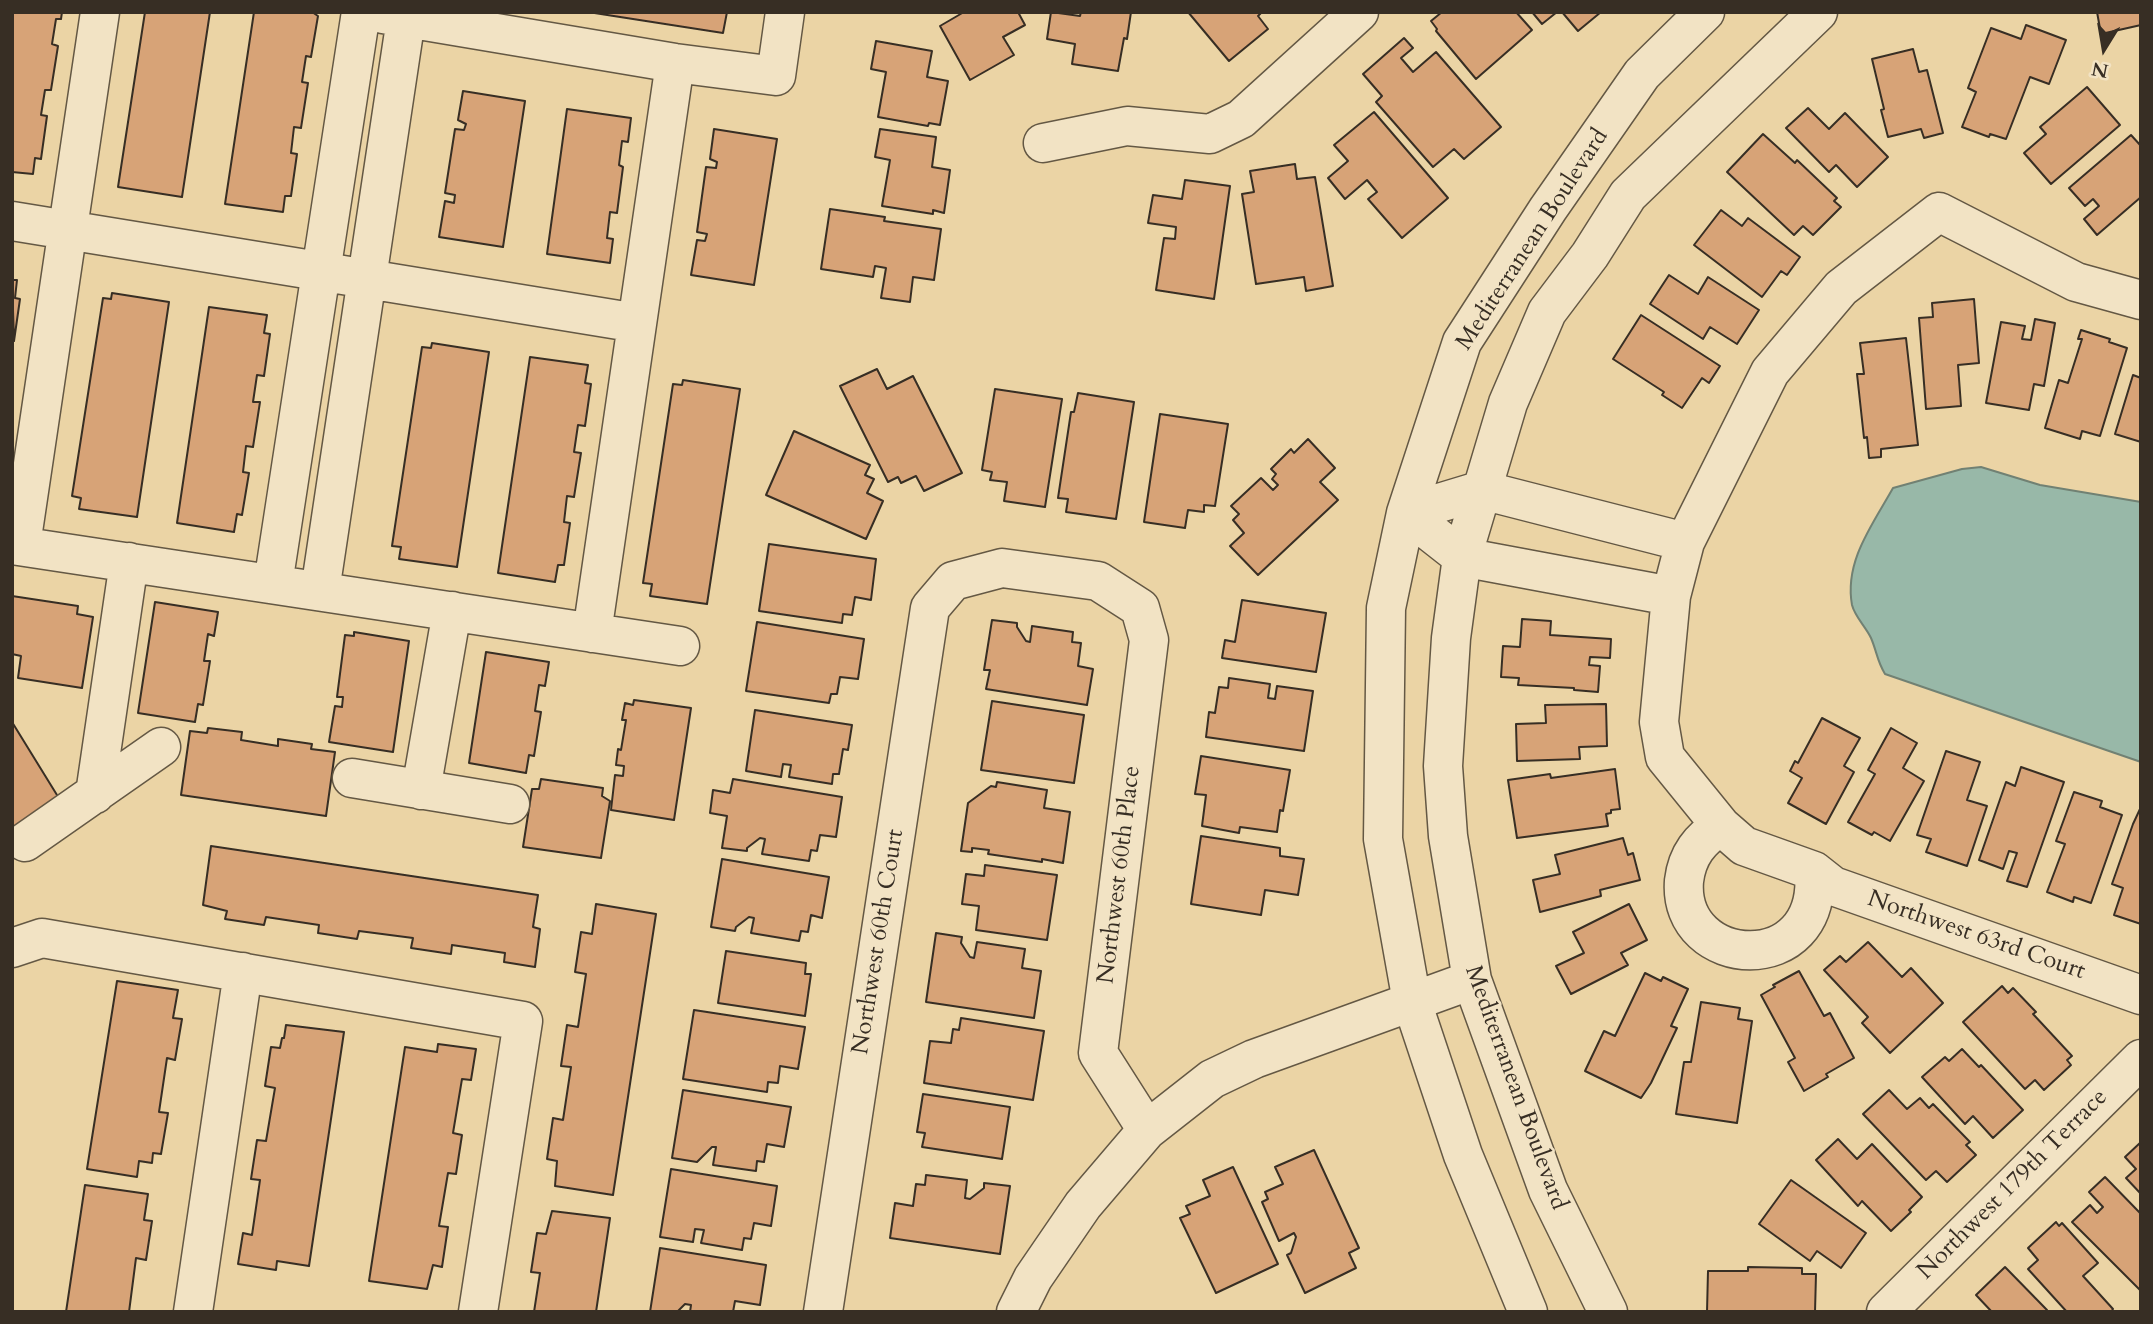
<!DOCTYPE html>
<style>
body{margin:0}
#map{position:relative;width:2153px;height:1324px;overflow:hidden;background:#ebd4a5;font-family:Cardo,serif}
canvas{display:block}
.frame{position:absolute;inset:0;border:14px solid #372e24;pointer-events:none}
.north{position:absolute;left:2069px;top:14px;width:70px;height:70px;-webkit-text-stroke:5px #f2e3c4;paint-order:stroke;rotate:191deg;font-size:19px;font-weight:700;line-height:28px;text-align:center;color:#372e24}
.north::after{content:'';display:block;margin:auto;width:24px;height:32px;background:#372e24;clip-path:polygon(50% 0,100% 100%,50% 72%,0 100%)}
</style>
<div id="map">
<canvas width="2153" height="1324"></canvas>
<div class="frame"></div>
<div class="north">N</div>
</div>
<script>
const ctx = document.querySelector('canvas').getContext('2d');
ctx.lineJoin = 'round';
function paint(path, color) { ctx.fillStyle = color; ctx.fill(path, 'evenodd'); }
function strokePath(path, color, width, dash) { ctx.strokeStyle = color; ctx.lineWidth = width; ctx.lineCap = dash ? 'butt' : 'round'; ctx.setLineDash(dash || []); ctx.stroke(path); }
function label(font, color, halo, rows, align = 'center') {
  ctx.font = font + ' Cardo,serif'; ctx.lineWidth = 5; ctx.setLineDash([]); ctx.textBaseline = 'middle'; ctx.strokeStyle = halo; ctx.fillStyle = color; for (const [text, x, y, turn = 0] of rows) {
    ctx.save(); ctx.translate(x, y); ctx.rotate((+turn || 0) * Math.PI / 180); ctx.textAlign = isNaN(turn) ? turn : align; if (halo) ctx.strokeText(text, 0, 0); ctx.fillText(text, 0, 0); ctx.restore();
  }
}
const water = new Path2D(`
 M1981,467L2040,485L2141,502V762L1885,674C1877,661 1877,652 1871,638C1866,627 1855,617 1852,605C1844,561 1873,524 1893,488L1962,469Z`);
const building = new Path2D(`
 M12,12H62L61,19H56L52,44L58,46L51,90H45L41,115L47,116L41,159L35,158L33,174L12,172Z
 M145,12H210L182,197L118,187Z
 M254,12H312L318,16L311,57L306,56L302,82L308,83L301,128L294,127L291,153L297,154L291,196H285L283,212L225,204Z
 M588,12H727L723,33Z
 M964,12H1018L1025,25L1003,37L1014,55L970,80L940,26Z
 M1051,12L1080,16L1081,12H1131L1127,39L1124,38L1118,71L1072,64L1075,44L1047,39Z
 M1188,12H1262L1258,16L1268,29L1229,61Z
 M1442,12H1516L1532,30L1476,79L1436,31L1437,29L1431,21Z
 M1532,12H1557L1542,24Z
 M1562,12H1601L1578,31Z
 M2097,12H2141V25L2101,34Z
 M2026,25L2066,40L2049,84L2030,77L2006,139L1990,134L1989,137L1962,127L1976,92L1968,88L1991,28L2021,39Z
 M1404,38L1413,48L1401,58L1413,72L1436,52L1501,127L1464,159L1454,149L1433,167L1376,102L1382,96L1363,74Z
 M876,41L932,51L927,77L948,81L940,125L929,123L928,126L878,117L886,72L871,69Z
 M1913,49L1919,72L1927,70L1943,133L1924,138L1921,129L1888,137L1881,110L1884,109L1872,59Z
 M2087,87L2120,125L2051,184L2024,153L2046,134L2040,127Z
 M463,91L525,101L503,247L439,237L445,201L454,203L455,195L445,193L455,129L464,130L466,124L458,120Z
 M1808,108L1829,129L1845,113L1888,157L1857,187L1836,165L1829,172L1786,128Z
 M567,109L631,118L628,142L622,141L619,165L623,167L617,213L610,212L607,238L613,239L610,263L547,254Z
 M1374,112L1448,198L1402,238L1368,199L1377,192L1367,180L1345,199L1328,178L1348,161L1334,145Z
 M714,129L777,139L754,285L691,275L697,240L705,241L707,234L697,232L706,167L716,168L717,162L710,159Z
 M880,129L936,137L932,167L950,170L944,213L933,210V214L882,206L890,160L875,157Z
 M1763,134L1795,163L1797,160L1837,198L1834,201L1841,207L1813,235L1803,226L1794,235L1727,172Z
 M2131,135L2141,146V197L2097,235L2084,219L2099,206L2093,199L2085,206L2069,188Z
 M1295,164L1297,179L1315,177L1333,286L1306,291L1304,277L1256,284L1242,194L1254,192L1250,171Z
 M1185,180L1230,186L1214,299L1156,290L1164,238L1175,239L1176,227L1148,223L1153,195L1182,199Z
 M830,209L885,217L884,221L941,229L934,280L913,277L910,302L881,298L886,268L875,266L873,277L821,269Z
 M1721,210L1742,226L1748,218L1800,257L1787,275L1781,271L1762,297L1694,245Z
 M1669,275L1698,294L1708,277L1759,310L1737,344L1710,327L1703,339L1650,304Z
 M12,280H17L15,298L20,299L14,341Z
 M112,293L169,302L137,517L79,509L81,498L72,496L103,298L111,299Z
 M1974,299L1979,363L1958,365L1961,406L1926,409L1919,318L1933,317L1932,303Z
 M209,307L267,315L264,333L270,334L264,376L257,375L253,402H260L253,447L246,446L243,472L249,473L242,515L237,514L234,532L177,523Z
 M1641,315L1720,366L1709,383L1702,378L1682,408L1662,395L1664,392L1613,359Z
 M2035,319L2055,323L2044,386L2034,384L2029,410L1986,403L2001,322L2025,326L2022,339L2031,340Z
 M2081,330L2110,339L2109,342L2127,348L2100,436L2082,431L2080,439L2045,428L2059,380L2068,383L2082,339H2078Z
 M1906,338L1918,445L1881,449V457L1869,458L1867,437L1864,438L1857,374H1864L1860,343Z
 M432,343L489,352L457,567L399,559L401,547L392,546L422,347L431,348Z
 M530,357L588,365L585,383L591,384L585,426L578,425L574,452L581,453L574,497L567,496L564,522L570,523L564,565H558L555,582L498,573Z
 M877,369L887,389L913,376L962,473L924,491L916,476L901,483L898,477L888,482L840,386Z
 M2133,375L2141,378V442L2115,434Z
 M683,380L740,389L707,604L650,596L652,584L643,583L673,384L682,385Z
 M995,389L1062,399L1045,507L1004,501L1007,482L990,480L992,472L982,470Z
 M1078,393L1134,402L1116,519L1066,512L1068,499L1058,498L1071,412H1074Z
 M1160,414L1228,424L1215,506L1204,505V512L1188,510L1185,528L1144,522Z
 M794,431L870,465L865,475L874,479L867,493L883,501L866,539L766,495Z
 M1308,439L1335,468L1320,482L1338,500L1258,575L1230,546L1244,533L1233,520L1239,514L1231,506L1261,478L1273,490L1278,485L1272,479L1276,474L1271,469L1291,449L1294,453Z
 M769,544L876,559L871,600L855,597L852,615L843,614L842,623L759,611Z
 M12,596L78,606L77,614L93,617L82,688L18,678L21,656L12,654Z
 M1242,600L1326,613L1316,672L1222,658L1225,640L1235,642Z
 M155,602L218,612L214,636L208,634L204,661H210L203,705L198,704L195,722L138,713Z
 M1522,619L1551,621L1550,635L1611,639L1610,658L1590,657L1589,665L1600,666L1598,692L1574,690V688L1518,685L1519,678L1501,677L1503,646L1520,647Z
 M992,620L1017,623V627L1026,641L1030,642L1032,626L1073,632L1072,642L1081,643L1078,666L1093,669L1087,705L986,689L990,670H984Z
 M757,622L864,639L858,679L840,677L837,694H831L829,703L746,691Z
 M354,632L409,641L393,752L329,742L335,706L342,707L343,697H337L345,635L354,636Z
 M486,652L549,662L545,686L539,685L535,711L541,712L534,756L529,755L526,773L469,763Z
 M1229,678L1270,684L1268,698L1275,699L1277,686L1313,691L1304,751L1206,737L1209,712L1215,713L1219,687L1228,688Z
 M634,700L691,708L674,820L611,810L615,775L623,776L624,766L616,765L618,749L621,750L626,720H622L625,703L633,705Z
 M992,701L1084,715L1074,783L981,770Z
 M1606,704L1607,746L1579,747L1580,759L1517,761L1516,724L1546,723L1545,705Z
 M755,710L852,725L848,750L843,749L839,774H833L832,784L789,777L791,765L783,764L781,777L746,771Z
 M1822,718L1860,738L1844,766L1854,772L1826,824L1788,803L1802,778L1790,771L1795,761L1798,763Z
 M12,722L65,808L12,832Z
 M208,728L242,732L241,740L278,746V739L312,744L311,749L335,752L326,816L181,795L190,731L207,733Z
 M1891,728L1917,743L1903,768L1924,781L1890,841L1874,832L1872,835L1848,822L1875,774L1868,770Z
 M1946,751L1980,762L1967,800L1987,806L1967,866L1926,852L1931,839L1917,835Z
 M1201,756L1290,770L1283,811L1280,810L1277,832L1240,827L1239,833L1202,826L1206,795L1195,794Z
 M2021,767L2064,782L2027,887L2007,881L2017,853L2009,851L2003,869L1979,860L2006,782L2015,786Z
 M1615,769L1620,809L1611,810V813L1606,814L1608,826L1517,838L1508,780L1550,774L1551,778Z
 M541,779L603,788L602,796L610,801L601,858L523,847L532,789H539Z
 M733,779L842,797L836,837L820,835L817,851L811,850L809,861L762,854L765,839L760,838L747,848V851L722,848L727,816L710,813L713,790L730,793Z
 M997,782L1047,790L1044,808L1070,812L1063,863L1042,859V862L988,854L989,850L972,848V852L961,851L968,803L991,786L996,787Z
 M2074,792L2102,801L2100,807L2122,815L2091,903L2074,897L2073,902L2047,892L2065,844L2056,841Z
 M2140,809H2141V924L2114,915L2123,888L2112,884L2133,824Z
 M1201,836L1280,848V856L1304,859L1298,895L1265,890L1261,915L1191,904Z
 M1623,838L1628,855L1633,853L1640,880L1600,890L1601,896L1540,912L1533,880L1560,874L1555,855Z
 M211,846L538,895L533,927L540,929L535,967L504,962L505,953L452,945L451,954L411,948L413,938L359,931L357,939L318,933L319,925L266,917L264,925L225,919L227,911L203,905Z
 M722,859L829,877L822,918L811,915L808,932L801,931L799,941L751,933L754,918L749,917L736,927L735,931L711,927Z
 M985,865L1057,875L1047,940L976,930L979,906L962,904L966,874L984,876Z
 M596,904L656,914L613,1195L555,1186L557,1161L547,1159L553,1118L563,1120L571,1067L561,1066L567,1025L578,1027L586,974L575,972L581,932L592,934Z
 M1629,904L1647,940L1621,953L1628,965L1571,994L1556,966L1584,953L1573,932Z
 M936,933L962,937L961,943L970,957L974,958L977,942L1025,949L1022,968L1041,971L1034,1018L926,1002Z
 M1868,942L1902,977L1911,968L1943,1003L1890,1053L1862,1023L1868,1017L1824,970L1840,956L1846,962Z
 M726,951L806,963L805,974H811L805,1016L718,1003Z
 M1799,971L1824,1016L1830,1013L1854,1058L1826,1074L1828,1077L1804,1091L1788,1062L1795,1058L1761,995L1775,987L1773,985Z
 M1645,973L1661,981L1663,977L1688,989L1671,1026L1677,1028L1651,1083L1641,1098L1585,1071L1604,1031L1615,1036Z
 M117,981L178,990L173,1018L182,1019L175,1060L167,1058L159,1112L168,1113L161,1154L153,1153L152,1163L139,1161L137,1177L87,1169Z
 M2002,986L2008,993L2013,988L2036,1012L2033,1014L2072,1056L2067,1060L2071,1065L2044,1090L2035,1080L2025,1089L1963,1022Z
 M1701,1002L1740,1008L1738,1019L1752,1021L1737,1123L1676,1114L1684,1062H1691Z
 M694,1010L805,1027L798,1069L780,1066L778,1083L768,1082L767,1092L683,1079Z
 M961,1018L1044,1031L1033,1100L924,1083L930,1041L951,1043L953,1029L959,1030Z
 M286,1025L344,1032L309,1266L277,1261L276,1270L238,1264L243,1233L252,1235L260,1180L251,1179L257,1140L266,1141L275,1088L265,1086L271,1047L280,1048L282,1038H284Z
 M438,1044L476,1049L471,1080L462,1079L453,1133L462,1135L456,1174L448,1173L439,1226L448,1227L442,1267L433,1265L427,1289L369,1281L405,1047L437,1052Z
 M1962,1049L1979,1067L1981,1065L2023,1110L1993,1138L1973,1116L1965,1124L1922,1077L1945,1057L1949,1061Z
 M683,1090L791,1107L784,1147L767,1144L764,1162L757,1161L756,1171L713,1165L716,1147H712L697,1162L672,1158Z
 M1889,1090L1907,1109L1920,1098L1929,1108L1933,1104L1970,1142L1966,1145L1976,1155L1947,1182L1936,1171L1926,1180L1863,1114Z
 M923,1094L1010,1107L1002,1159L922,1147L925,1133L917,1132Z
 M1838,1139L1857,1159L1872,1144L1922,1197L1909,1210L1911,1212L1891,1231L1862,1201L1858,1206L1816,1160Z
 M2141,1142V1194L2126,1178L2136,1169L2125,1157Z
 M1314,1150L1359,1248L1349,1253L1356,1268L1305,1293L1287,1255L1291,1253L1296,1237L1294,1233L1279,1241L1262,1202L1268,1199L1265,1192L1283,1184L1275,1167Z
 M1233,1167L1278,1264L1216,1293L1180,1218L1190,1214L1186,1206L1210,1196L1203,1180Z
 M671,1169L777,1186L771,1226L754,1223L751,1239L744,1238L742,1250L701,1243L704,1230L695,1229L693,1242L660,1237Z
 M926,1175L967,1180L965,1198L970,1199L984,1188V1183L1010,1186L1000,1254L890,1238L895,1203L913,1206L916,1184L925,1185Z
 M2105,1177L2141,1214V1291L2072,1222L2090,1205L2097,1213L2103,1207L2089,1192Z
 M1791,1180L1866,1233L1841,1268L1817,1251L1810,1261L1759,1224Z
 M85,1185L148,1194L144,1220L152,1221L146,1260L136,1258L129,1312H66Z
 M552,1211L610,1218L596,1312H534L540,1273L531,1272L537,1233L546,1234Z
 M2056,1222L2059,1226L2062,1223L2098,1263L2083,1276L2113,1309L2111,1312H2067L2028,1269L2038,1260L2028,1248Z
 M660,1248L766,1265L760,1305L735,1301L733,1312H690L691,1305L685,1304L677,1312H650Z
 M1748,1267L1802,1268V1274H1816L1815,1312H1707L1708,1271H1748Z
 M2005,1267L2047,1310L2046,1312H1992L1976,1295Z`);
const minor = new Path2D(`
 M383,14L675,63L776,76L785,12
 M1043,143L1127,126L1210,134L1241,119L1359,12
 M12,221L637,323
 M2141,300L2076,282L1939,212L1841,288L1770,372L1685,542L1671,596L1659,722L1665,757L1721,826L1744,846L1814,871L1833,886L2141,995
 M1406,513L1482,490L1685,542
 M1406,513L1462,557L1671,596
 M12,545L680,646
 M21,545L100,12
 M273,584L361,12
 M320,591L407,12
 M592,633L675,63
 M352,778L510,804
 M421,790L452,611
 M95,794L129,562
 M1721,826C1700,839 1687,855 1684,881C1677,970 1824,980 1814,871
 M25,842L161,747
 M12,948L42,938L523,1021L478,1312
 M193,1312L243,972
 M823,1312L930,608L953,581L1002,568L1098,581L1140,608L1149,640L1098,1053L1147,1130
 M1016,1312L1033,1278L1083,1205L1147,1130L1212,1079L1254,1059L1472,980
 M1528,1312L1463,1155L1412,1002L1383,839L1386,608L1406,513L1462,342L1548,209L1642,74L1705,12
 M1608,1312L1548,1190L1472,980L1448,836L1443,766L1451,638L1462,557L1508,403L1547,312L1590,255L1628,195L1818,12
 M1886,1312L2141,1059`);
const streetNames = [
 ["Mediterranean Boulevard",1533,240,-57],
 ["Northwest 60th Place",1120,875,-83],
 ["Northwest 63rd Court",1976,936,19],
 ["Northwest 60th Court",879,942,-81],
 ["Mediterranean Boulevard",1515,1088,70],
 ["Northwest 179th Terrace",2013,1185,-45]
];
paint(water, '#98b8a8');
strokePath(water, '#718173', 2);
paint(building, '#d7a377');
strokePath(building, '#372e24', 2);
strokePath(minor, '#645844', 41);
strokePath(minor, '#f2e3c4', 38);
label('24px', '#372e24', '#f2e3c4', streetNames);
</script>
